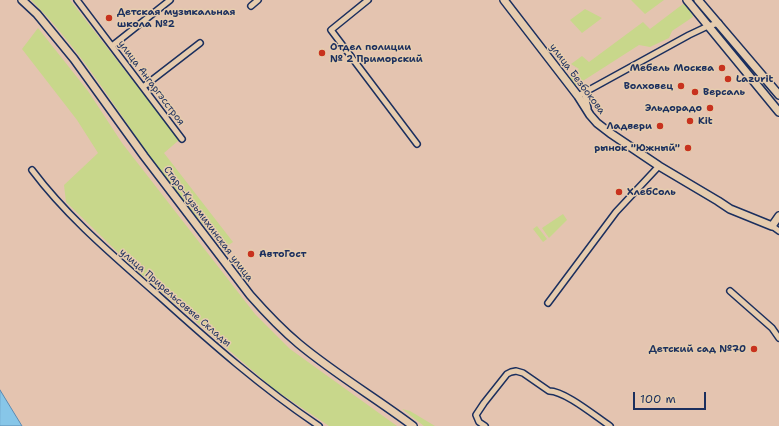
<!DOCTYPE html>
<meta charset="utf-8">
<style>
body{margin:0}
#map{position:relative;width:779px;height:426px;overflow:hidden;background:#e4c4b0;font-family:"Shantell Sans",sans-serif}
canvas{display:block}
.scale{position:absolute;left:633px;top:392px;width:73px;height:18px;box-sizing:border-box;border:2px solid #1b2f5e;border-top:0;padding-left:5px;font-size:12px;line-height:14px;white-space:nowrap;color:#1b2f5e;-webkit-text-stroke:3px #e6ccae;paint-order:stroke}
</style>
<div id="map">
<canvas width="779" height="426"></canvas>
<div class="scale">100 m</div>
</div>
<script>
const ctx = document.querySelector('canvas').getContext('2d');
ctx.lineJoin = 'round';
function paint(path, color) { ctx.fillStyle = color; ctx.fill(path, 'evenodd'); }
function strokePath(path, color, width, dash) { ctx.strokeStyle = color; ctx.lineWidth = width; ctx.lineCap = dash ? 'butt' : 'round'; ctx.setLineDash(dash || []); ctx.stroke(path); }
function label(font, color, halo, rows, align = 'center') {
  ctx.font = font + ' "Shantell Sans",sans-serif'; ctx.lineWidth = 3; ctx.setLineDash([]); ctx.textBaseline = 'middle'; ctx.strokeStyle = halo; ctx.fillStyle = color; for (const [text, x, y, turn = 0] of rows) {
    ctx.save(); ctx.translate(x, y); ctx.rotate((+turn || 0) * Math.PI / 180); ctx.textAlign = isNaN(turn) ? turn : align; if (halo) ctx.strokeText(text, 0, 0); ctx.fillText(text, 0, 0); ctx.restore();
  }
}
const green = new Path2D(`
 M31,0H70L179,140L164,153L233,242L223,249C199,219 174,190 152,159C113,105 78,46 31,0Z
 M631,0H664L645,14Z
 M683,4L690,6L693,17L672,31L669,38L650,47L639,45L575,86L569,77L579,69L571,64L582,56L589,62L643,22L650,29Z
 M585,9L602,18L582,33L570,20Z
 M38,28L88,91L122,143L255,314L290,349L397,426H329L275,390L135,269L66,202L64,185L98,153L77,120L22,49Z
 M563,214L567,220L549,238L542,228Z
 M537,226L547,239L543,242L533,229Z
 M402,409L410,411L435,426H424Z`);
const water = new Path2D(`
 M0,390L22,426H0Z`);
const street = new Path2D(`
 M77,0L182,139
 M368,0L331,30L417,144
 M251,6L258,0
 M112,46L170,0
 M143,87L200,43
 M587,91L585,96L588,108
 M578,96L689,35L708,26L719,23
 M32,170C68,218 115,257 159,296C210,342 262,388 319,426
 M772,226L779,231
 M730,291L772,328L779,338
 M548,303L616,212L659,166
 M485,426L479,422L476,415L484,403L507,374L511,372L516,371L523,373L549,391C565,391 595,416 610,426`);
const secondary = new Path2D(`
 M22,0L37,14L74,59L144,156L250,295C265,312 281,329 299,344C335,374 376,398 413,426
 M504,0L578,96L590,115L597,123L610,133L659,166L718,201L730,209L772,226L779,216
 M687,0L779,112
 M698,0L779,95`);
const markers = [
 [109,18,4,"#c8321e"],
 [322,53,4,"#c8321e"],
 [722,68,4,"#c8321e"],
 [728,79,4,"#c8321e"],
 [681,86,4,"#c8321e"],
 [695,92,4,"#c8321e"],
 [710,108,4,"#c8321e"],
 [690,121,4,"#c8321e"],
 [660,126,4,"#c8321e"],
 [688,148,4,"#c8321e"],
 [619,192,4,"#c8321e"],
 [251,254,4,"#c8321e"],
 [754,349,4,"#c8321e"]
];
const poiNames = [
 ["Детская музыкальная",117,12],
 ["школа №2",117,24],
 ["Отдел полиции",330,47],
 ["№ 2 Приморский",330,59],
 ["Мебель Москва",714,68,"right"],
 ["Lazurit",736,79],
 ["Волховец",673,86,"right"],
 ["Версаль",703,92],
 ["Эльдорадо",702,108,"right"],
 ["Kit",698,121],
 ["Ладвери",652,126,"right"],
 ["рынок \"Южный\"",680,148,"right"],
 ["ХлебСоль",627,192],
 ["АвтоГост",259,254],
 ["Детский сад №70",746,349,"right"]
];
const streetNames = [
 ["улица Безбокова",577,79,53],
 ["улица Ангаргэсстроя",151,83,53],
 ["Старо-Кузьмихинская улица",208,224,53],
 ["улица Прирельсовые Склады",175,298,41]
];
paint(green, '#c8d78b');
paint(water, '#87c6e8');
strokePath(water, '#5c8ab1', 1);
strokePath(street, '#1b2f5e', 8);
strokePath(secondary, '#1b2f5e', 10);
strokePath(street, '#e6ccae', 5);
strokePath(secondary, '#e6ccae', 7);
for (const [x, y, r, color] of markers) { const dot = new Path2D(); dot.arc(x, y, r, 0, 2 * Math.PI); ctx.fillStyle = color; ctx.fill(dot); strokePath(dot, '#e6ccae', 1.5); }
label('bold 10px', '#1b2f5e', '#e6ccae', poiNames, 'left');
label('10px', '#1b2f5e', '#e6ccae', streetNames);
</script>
